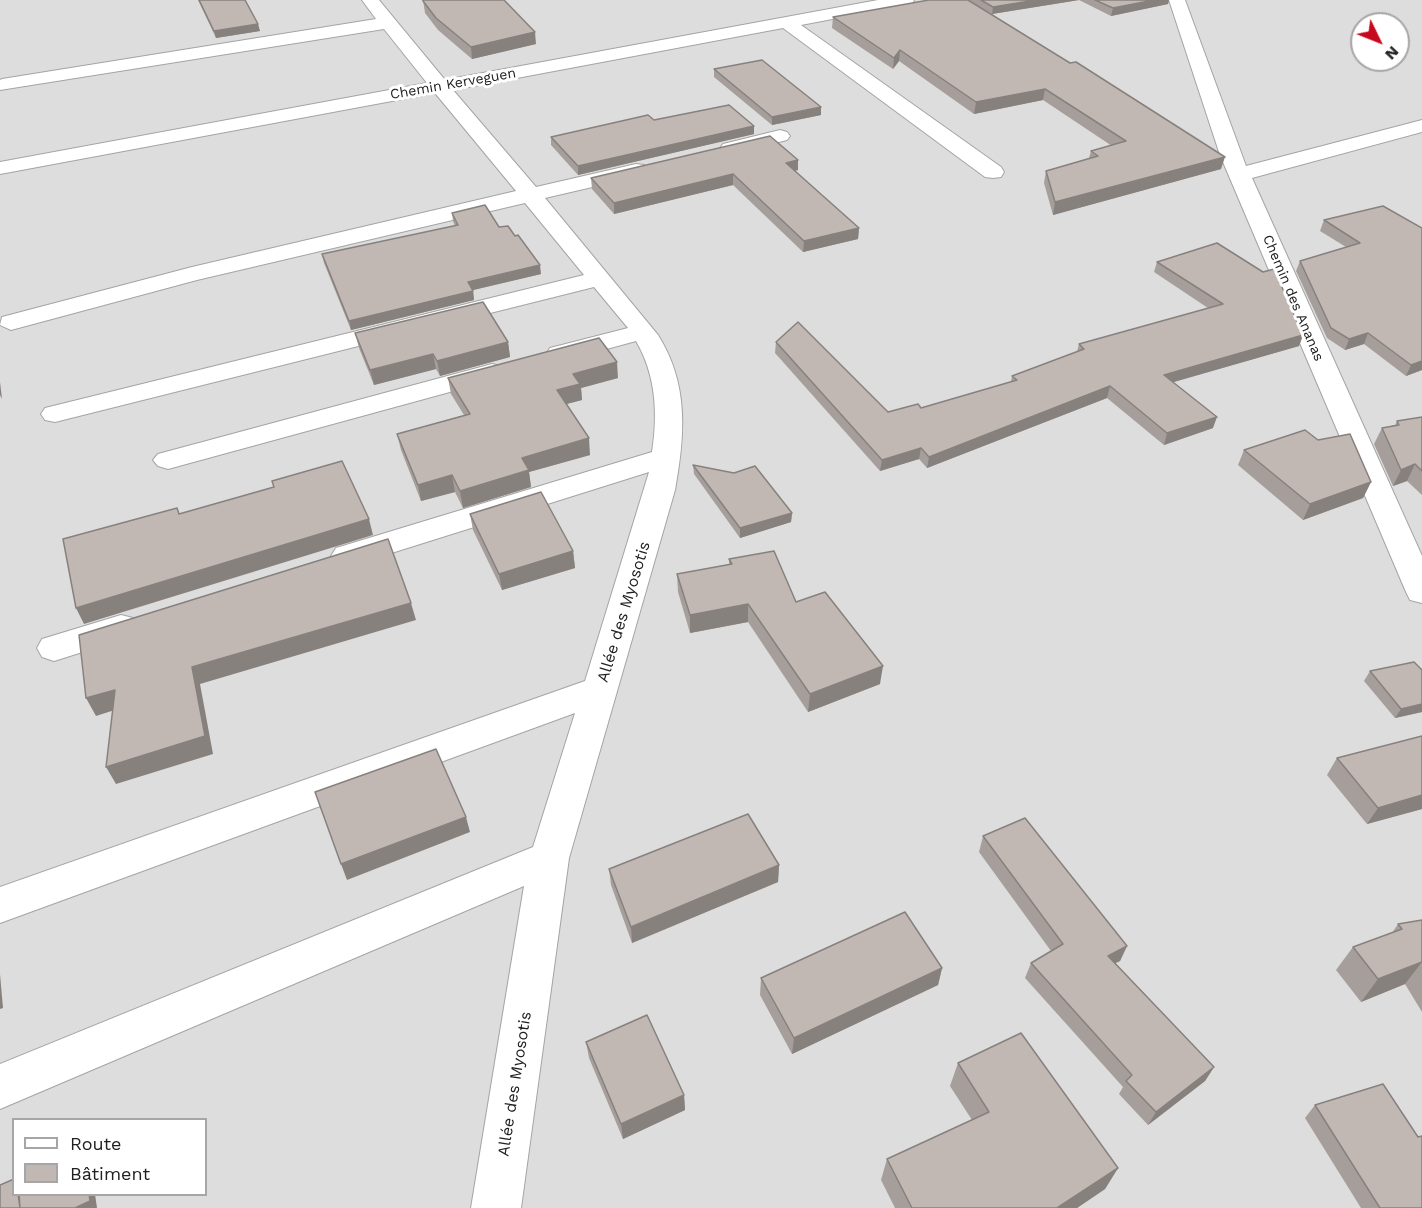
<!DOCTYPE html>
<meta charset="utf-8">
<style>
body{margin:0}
#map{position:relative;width:1422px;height:1208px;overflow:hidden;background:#f0ece7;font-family:"Work Sans",sans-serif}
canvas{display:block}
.legend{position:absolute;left:12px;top:1118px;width:195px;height:78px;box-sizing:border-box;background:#fff;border:2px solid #a6a6a6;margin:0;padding:8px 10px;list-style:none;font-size:18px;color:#202020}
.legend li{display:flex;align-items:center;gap:12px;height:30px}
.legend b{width:30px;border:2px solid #a6a6a6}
.north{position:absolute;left:1350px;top:12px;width:60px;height:60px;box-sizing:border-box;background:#fff;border:2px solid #a6a6a6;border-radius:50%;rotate:133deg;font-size:16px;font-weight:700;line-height:24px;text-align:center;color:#202020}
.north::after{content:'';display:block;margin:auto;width:21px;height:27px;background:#c8081c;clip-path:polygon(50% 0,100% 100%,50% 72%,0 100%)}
</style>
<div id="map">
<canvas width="1422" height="1208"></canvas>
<ul class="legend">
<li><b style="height:8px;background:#fff"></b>Route</li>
<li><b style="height:16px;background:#c1b8b4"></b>Bâtiment</li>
</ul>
<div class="north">N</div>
</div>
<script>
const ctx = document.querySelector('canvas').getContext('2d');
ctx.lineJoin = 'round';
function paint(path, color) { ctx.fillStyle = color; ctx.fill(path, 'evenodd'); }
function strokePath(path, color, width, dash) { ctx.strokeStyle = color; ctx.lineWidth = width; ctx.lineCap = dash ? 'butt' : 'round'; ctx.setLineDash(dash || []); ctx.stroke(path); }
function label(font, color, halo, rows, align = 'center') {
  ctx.font = font + ' "Work Sans",sans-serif'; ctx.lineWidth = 6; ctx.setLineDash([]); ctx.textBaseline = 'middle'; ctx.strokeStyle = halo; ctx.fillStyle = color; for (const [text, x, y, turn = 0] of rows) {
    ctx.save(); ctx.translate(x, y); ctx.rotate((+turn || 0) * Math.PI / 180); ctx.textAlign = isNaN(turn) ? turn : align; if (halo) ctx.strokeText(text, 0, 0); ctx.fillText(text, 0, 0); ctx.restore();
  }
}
const residential = new Path2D(`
 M0,0H1422V1208H0ZM1362,24H1398V60H1362ZM14,1120H206V1194H14Z`);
const street = new Path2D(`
 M362,0H379L445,80L878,0H914L912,4L906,5L801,25L1001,167L1004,172L1001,177L993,178L985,177L783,28L453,90L536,187L636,164L644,165L647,170L644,175L545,198L658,335C689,384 685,435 675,490L569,858L521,1208H471L524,886L0,1109V1064L533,847L575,713L0,923V887L585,681L649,472L347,567L336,564L331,556L336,548L652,452C658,414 656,375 636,341L559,362L550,360L546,354L550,348L628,328L594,287L55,422L45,420L41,414L45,408L584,275L525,203L197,280L11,330L0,325L2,317L192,267L516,191L435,93L0,174V162L427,83L384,29L0,90V80L2,79L376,19Z
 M1169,0H1185L1246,166L1422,120V132L1252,178L1422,556V603L1410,600L1406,592L1220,155Z
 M780,130L787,132L790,136L787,140L730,154L723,152L720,148L723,144Z
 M492,364L501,366L505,372L501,378L168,469L158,466L153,460L158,454Z
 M121,615L133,618L138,627L133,636L54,661L42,657L37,648L42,639Z`);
const wall = new Path2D(`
 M198,0H245L260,31L216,38Z
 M423,0L536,44L472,59L438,30L425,13Z
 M929,0H1079L992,14L1221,169L1053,215L1044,183L1046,171L1089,158L1091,151L1112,146L1043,100L974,114L899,61L893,69L832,28L833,17Z
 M1079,0H1169L1168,4L1111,16Z
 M714,69L821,115L772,125L714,77Z
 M754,126V134L578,175L551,145V137Z
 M798,160V170L795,171L859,228L858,239L803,252L733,185L614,214L592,189L591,178Z
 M452,213L499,227L541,274L473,290L474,300L351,330L324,263L322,254L455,226L453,221Z
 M1324,220L1422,228V370L1406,376L1364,344L1345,350L1327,338L1296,271L1300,261L1346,247L1320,231Z
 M1157,262L1303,335L1299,346L1173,382L1213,428L1164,445L1107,398L927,468L919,459L880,471L775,353L776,342L888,412L921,408L1011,382L1012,376L1077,352L1079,344L1208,308L1154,272Z
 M355,333L508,342L510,357L440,376L436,369L374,385L359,348Z
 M448,378H618L581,388L582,400L566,404L590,455L529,472L531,487L463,508L455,492L421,501L401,450L397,434L464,415L451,394Z
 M1422,417V495L1407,481L1393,486L1374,444L1382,428L1395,425L1397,421Z
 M1244,450L1371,482L1363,498L1303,520L1238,465Z
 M693,465L792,513L791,522L740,538L694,474Z
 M470,514L573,551L575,568L502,590L473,530Z
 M729,559L796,602L880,684L808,712L748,622L690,633L678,592L677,574L729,565Z
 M1370,671L1422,712L1395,718L1364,681Z
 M1337,758L1422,809L1367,824L1327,775Z
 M983,836L1127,946L1120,961L1115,963L1214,1067L1205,1081L1148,1125L1119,1094L1123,1087L1025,978L1031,963L1051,951L979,852Z
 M779,865L778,882L632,943L611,885L609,869Z
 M1422,920V1012L1405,984L1361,1002L1336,970L1353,947L1392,933L1398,924Z
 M942,968L938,985L792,1054L760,995L761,978Z
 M586,1042L684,1095L685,1110L623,1139L589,1058Z
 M958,1063L1118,1168L1105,1189L1077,1208H895L881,1180L887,1159L972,1120L950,1086Z
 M1315,1105L1418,1137L1422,1208H1361L1305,1118Z`);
const shadedWall = new Path2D(`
 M1036,0H1079L992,14L993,7Z
 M1154,0H1169L1168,4L1111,16L1113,8Z
 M258,24L260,31L216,38L214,31Z
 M535,32L536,44L472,59L471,47Z
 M900,50L899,61L893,69L894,58Z
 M1045,89L1043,100L974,114L976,102Z
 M821,107V115L772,125V117Z
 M754,126V134L578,175V166Z
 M1225,157L1221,169L1053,215L1055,202Z
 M798,160V170L785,173L786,163Z
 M733,174V185L614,214V203Z
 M859,228L858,239L803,252L804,241Z
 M540,265L541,274L469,291L468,282Z
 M473,291L474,300L351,330L349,321Z
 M1368,333L1364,344L1345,350L1349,339Z
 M1303,335L1299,346L1160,386L1164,375Z
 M508,342L510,357L440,376L437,361Z
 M433,354L436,369L374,385L370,370Z
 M1422,361V370L1406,376L1411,365Z
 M617,362L618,378L581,388L582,400L559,406L557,390L573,374Z
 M0,382L2,399L0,395Z
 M1110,386L1107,398L927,468L929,457Z
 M1217,417L1213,428L1164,445L1167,433Z
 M589,438L590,455L529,472L531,487L463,508L460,491L522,458Z
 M921,448L919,459L880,471L882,460Z
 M1415,464L1407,481L1393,486L1401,470Z
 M452,475L455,492L421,501L418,485Z
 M1371,482L1363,498L1303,520L1310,504Z
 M792,513L791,522L740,538V528Z
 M369,519L373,535L84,624L76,608Z
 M573,551L575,568L502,590L499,574Z
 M411,603L416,620L200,684L213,754L116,784L106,767L192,667Z
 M748,604V622L690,633V615Z
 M883,666L880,684L808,712L810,694Z
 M115,690L124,707L96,716L86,698Z
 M1422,704V712L1395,718L1401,709Z
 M1422,795V809L1367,824L1378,808Z
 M466,817L470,832L347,880L341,864Z
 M779,865L778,882L632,943L631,927Z
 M1127,946L1120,961L1101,970L1108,956Z
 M1422,962L1405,984L1361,1002L1378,979Z
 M942,968L938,985L792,1054L794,1038Z
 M0,974L3,1008L0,1009Z
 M1214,1067L1205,1081L1148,1125L1156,1112Z
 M684,1095L685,1110L623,1139L621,1124Z
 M1118,1168L1105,1189L1077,1208H1057Z
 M89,1194H95L97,1208H75Z`);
const building = new Path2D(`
 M199,0H245L258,24L214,31Z
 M423,0H504L535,32L471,47L436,18L423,1Z
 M929,0H968L1070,63L1076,62L1225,157L1055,202L1046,171L1098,156L1091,151L1126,141L1045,89L976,102L900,50L894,58L833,17Z
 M981,0H1036L993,7Z
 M1095,0H1154L1113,8Z
 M762,60L821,107L772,117L714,69Z
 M729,105L754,126L578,166L551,137L648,115L654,120Z
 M770,136L798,160L786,163L859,228L804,241L733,174L614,203L591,178Z
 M485,205L499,227L508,226L515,236L518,235L540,265L468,282L473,291L349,321L322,254L458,225L452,213Z
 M1383,206L1422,228V361L1411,365L1368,333L1349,339L1331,328L1300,261L1360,243L1324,220Z
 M1217,243L1263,272L1274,269L1303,335L1164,375L1217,417L1167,433L1110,386L929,457L921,448L882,460L776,342L798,322L888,412L918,404L921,408L1017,380L1012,376L1084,349L1079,344L1223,304L1157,262Z
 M483,302L508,342L437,361L433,354L370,370L355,333Z
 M599,338L617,362L573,374L580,384L557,390L589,438L522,458L529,470L460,491L452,475L418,485L397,434L470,414L448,378Z
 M1422,417V471L1415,464L1401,470L1382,428L1399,425L1397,421Z
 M1305,430L1318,440L1350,434L1371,482L1310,504L1244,450Z
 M342,461L369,519L76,608L63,539L177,508L179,514L274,487L272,481Z
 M693,465L734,473L755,466L792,513L740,528Z
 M541,492L573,551L499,574L470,514Z
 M388,539L411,603L192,667L205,736L106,767L115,690L86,698L79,635Z
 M774,551L796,602L825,592L883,666L810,694L748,604L690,615L677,574L732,564L729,559Z
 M1414,662L1422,670V704L1401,709L1370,671Z
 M1422,736V795L1378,808L1337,758Z
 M436,749L466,817L341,864L315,792Z
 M748,814L779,865L631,927L609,869Z
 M1025,818L1127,946L1108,956L1214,1067L1156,1112L1126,1081L1132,1075L1031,963L1063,944L983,836Z
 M905,912L942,968L794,1038L761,978Z
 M1422,920V962L1378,979L1353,947L1402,929L1398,924Z
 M647,1015L684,1095L621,1124L586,1042Z
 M1021,1033L1118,1168L1057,1208H912L887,1159L989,1112L958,1063Z
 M1383,1084L1418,1137L1422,1136V1208H1380L1315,1105Z
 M14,1179V1194H18L20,1208H0V1185Z
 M19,1194H89L90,1201L75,1208H20Z`);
const farStreetnames = [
 ["Chemin Kerveguen",453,84,-10],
 ["Chemin des Ananas",1293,298,67]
];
const streetNames = [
 ["Allée des Myosotis",624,612,-73],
 ["Allée des Myosotis",515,1084,-81]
];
paint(residential, '#dedddd');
strokePath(street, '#a4a4a4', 2);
paint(street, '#fff');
paint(wall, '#a69e9b');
paint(shadedWall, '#87817e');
paint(building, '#c1b8b4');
strokePath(building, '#87817e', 1.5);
label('14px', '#202020', '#fff', farStreetnames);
label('16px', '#202020', '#fff', streetNames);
</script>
